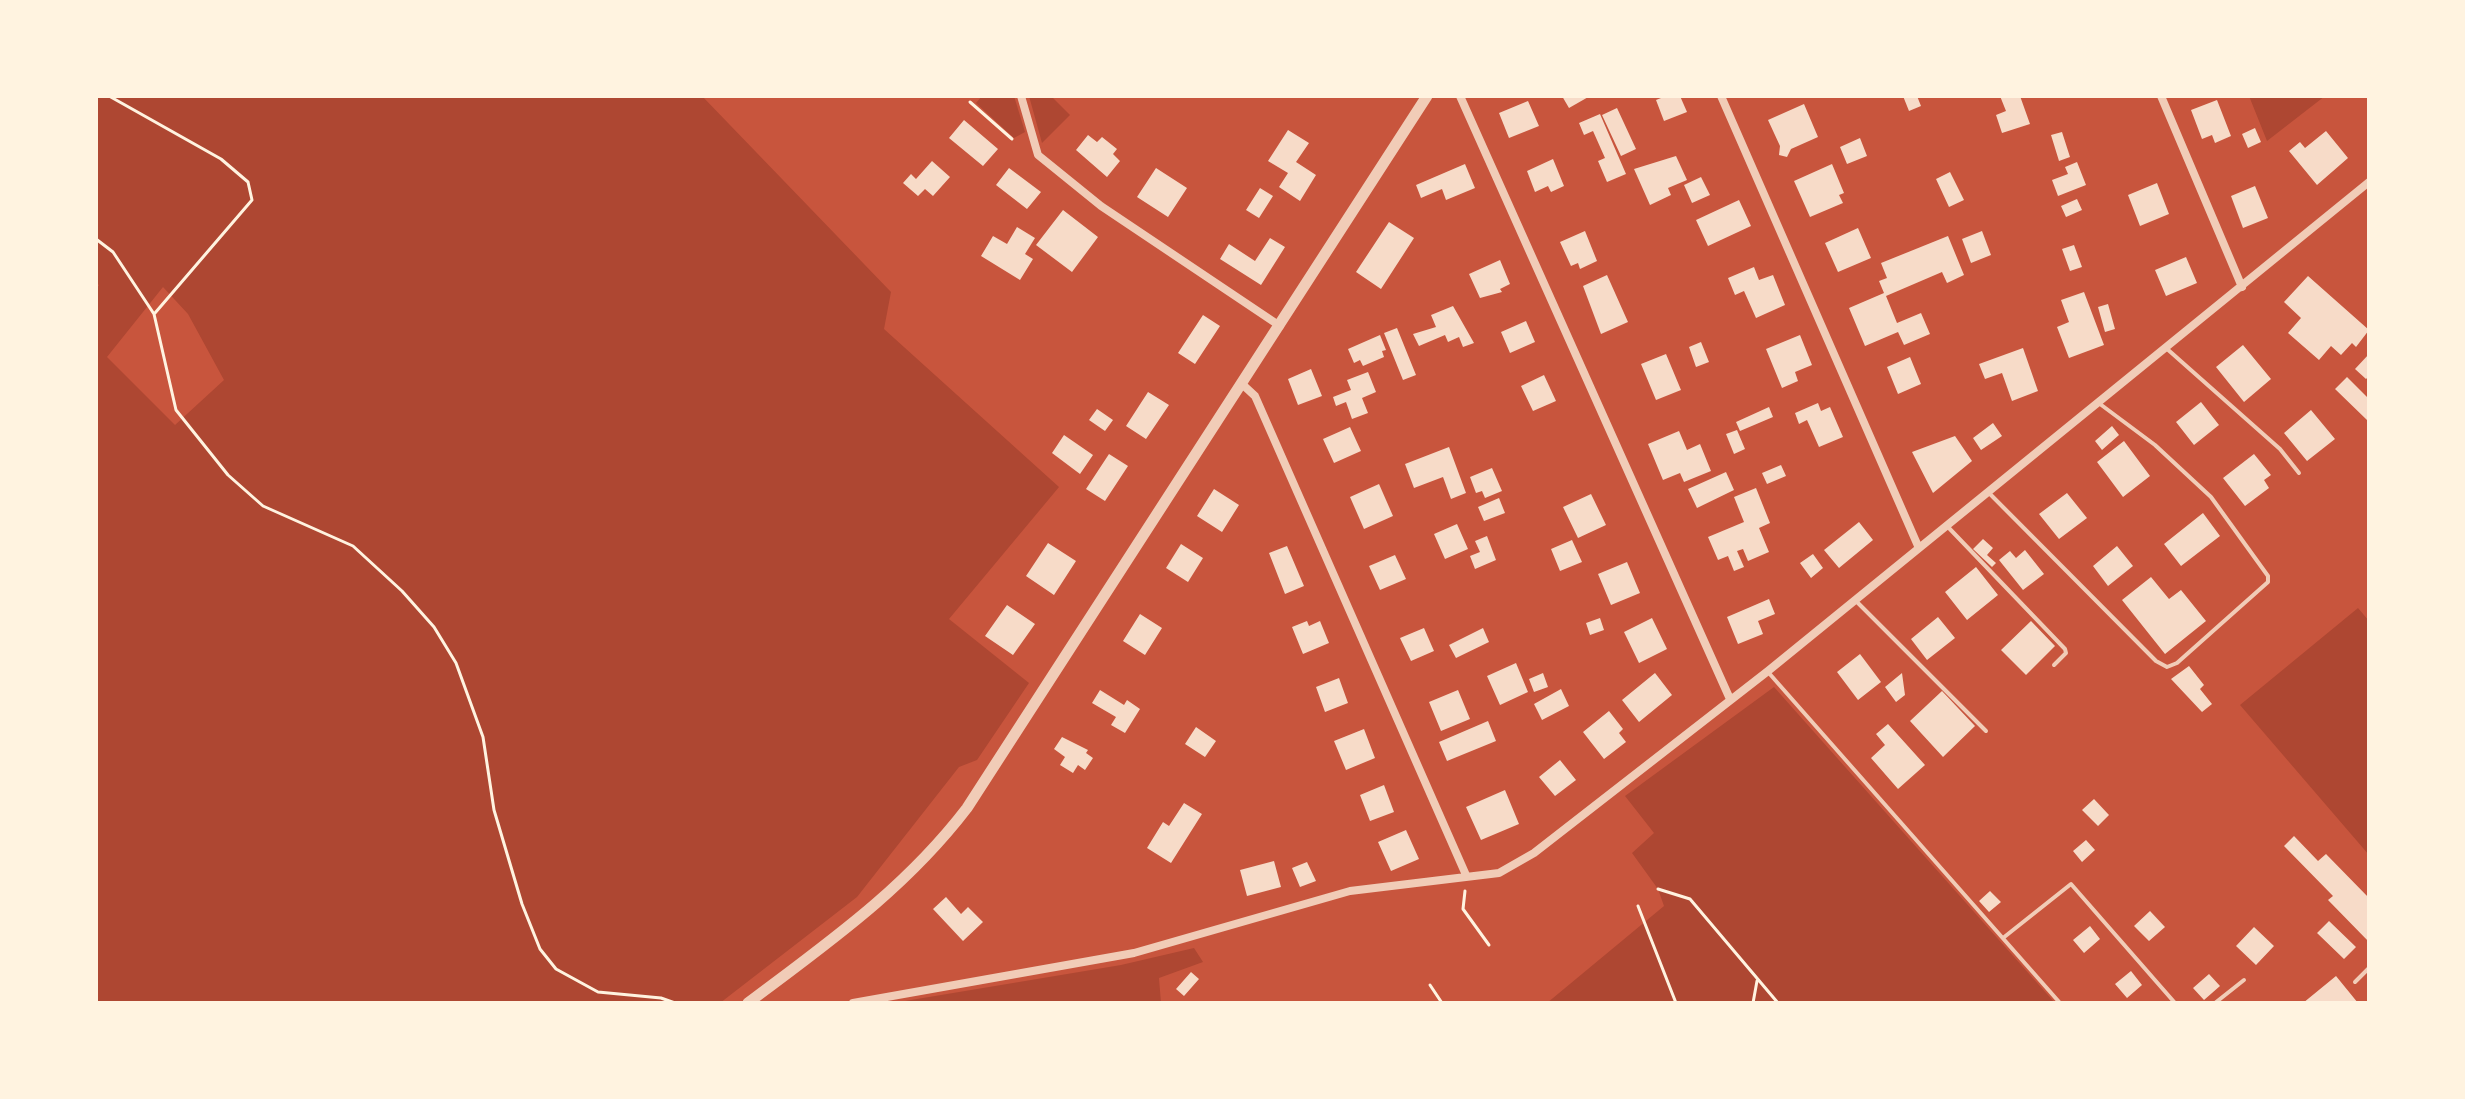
<!DOCTYPE html>
<style>
body{margin:0}
#map{position:relative;width:2465px;height:1099px;overflow:hidden;background:#c8553d;font-family:"Zilla Slab",serif}
canvas{display:block}
.frame{position:absolute;inset:0;border:98px solid #fff3e0;pointer-events:none}
</style>
<div id="map">
<canvas width="2465" height="1099"></canvas>
<div class="frame"></div>
</div>
<script>
const ctx = document.querySelector('canvas').getContext('2d');
ctx.lineJoin = 'round';
function paint(path, color) { ctx.fillStyle = color; ctx.fill(path, 'evenodd'); }
function strokePath(path, color, width, dash) { ctx.strokeStyle = color; ctx.lineWidth = width; ctx.lineCap = dash ? 'butt' : 'round'; ctx.setLineDash(dash || []); ctx.stroke(path); }
const green = new Path2D(`
 M96,96H702L891,292L884,329L1059,487L949,619L1029,683L977,760L959,767L857,897L720,1003H96V290L99,285L96,283ZM163,287L188,314L224,380L175,425L107,357Z
 M982,96H1014L1025,132L1014,138L976,103Z
 M1029,96H1051L1070,115L1042,143Z
 M2249,96H2325L2267,141Z
 M2358,608L2369,621V855L2240,705Z
 M1774,687L2055,1003H1547L1664,906L1658,889L1632,853L1654,833L1625,796Z
 M1194,948L1203,962L1159,978L1161,1003H893L1121,965Z`);
const building = new Path2D(`
 M1562,96H1590L1569,108Z
 M1666,96H1680L1687,112L1664,121L1656,100Z
 M1903,96H1917L1921,106L1909,111Z
 M2000,96H2020L2030,124L2002,133L1996,115L2006,111Z
 M2217,100L2231,136L2215,143L2212,135L2202,139L2191,110Z
 M1528,101L1539,126L1509,138L1499,113Z
 M1804,104L1818,137L1791,149L1787,157L1779,155L1780,146L1768,120Z
 M1617,108L1636,149L1621,156L1602,115Z
 M1600,114L1626,174L1607,182L1598,161L1605,158L1593,131L1584,135L1579,123Z
 M964,120L998,149L983,166L949,138Z
 M2255,128L2261,142L2248,148L2242,134Z
 M1288,130L1309,143L1296,162L1316,175L1300,201L1279,187L1288,173L1268,161Z
 M2326,131L2348,158L2317,185L2289,151L2300,142L2305,148Z
 M2062,132L2070,157L2059,161L2051,135Z
 M1088,135L1097,142L1102,137L1117,149L1113,154L1120,161L1107,177L1076,150Z
 M1860,138L1867,156L1847,164L1840,147Z
 M1676,156L1687,180L1668,188L1671,195L1650,205L1634,169Z
 M1553,159L1564,186L1551,192L1548,186L1535,192L1527,171Z
 M932,161L950,177L933,196L925,189L918,196L903,183L911,174L916,179Z
 M2077,162L2086,185L2058,196L2052,180L2068,174L2065,167Z
 M1465,164L1475,188L1446,200L1442,189L1421,198L1416,185Z
 M1832,164L1844,193L1839,195L1843,203L1810,217L1794,181Z
 M1009,168L1041,192L1027,209L996,185Z
 M1156,168L1187,188L1168,217L1137,197Z
 M1950,172L1964,200L1949,207L1936,179Z
 M1701,177L1710,195L1692,203L1684,185Z
 M2157,183L2169,214L2140,226L2128,195Z
 M2255,186L2268,218L2243,228L2231,196Z
 M1260,188L1273,196L1259,218L1246,210Z
 M2077,199L2082,210L2066,217L2061,206Z
 M1739,200L1751,226L1708,246L1696,220Z
 M1063,210L1098,237L1072,272L1036,245Z
 M1389,222L1414,238L1381,289L1356,272Z
 M1017,227L1035,238L1025,254L1033,259L1020,280L981,256L993,236L1007,244Z
 M1858,228L1871,258L1838,272L1825,243Z
 M1585,231L1597,261L1580,269L1578,263L1571,266L1560,242Z
 M1982,231L1991,255L1971,263L1962,239Z
 M1948,236L1964,275L1947,283L1942,272L1886,296L1897,323L1921,313L1930,334L1904,345L1898,332L1865,346L1849,308L1884,293L1879,281L1887,278L1881,263Z
 M1270,238L1285,247L1261,285L1220,259L1229,244L1255,261Z
 M2074,245L2082,267L2070,271L2062,249Z
 M2186,257L2197,283L2166,296L2155,270Z
 M1500,260L1510,284L1500,289L1502,292L1480,298L1469,274Z
 M1754,267L1759,280L1773,275L1785,305L1756,318L1744,291L1735,295L1728,278Z
 M1607,275L1628,322L1601,334L1583,286Z
 M2308,276L2369,330L2356,347L2352,343L2341,355L2331,346L2319,360L2288,333L2301,318L2284,302Z
 M2084,292L2104,345L2069,358L2057,327L2069,322L2061,300Z
 M2108,304L2115,329L2105,332L2098,307Z
 M1453,306L1474,343L1463,347L1459,337L1448,342L1445,335L1419,346L1413,334L1436,327L1431,315Z
 M1203,315L1220,326L1195,364L1178,353Z
 M1526,321L1535,342L1510,353L1501,332Z
 M1397,328L1416,375L1403,380L1384,333Z
 M1380,335L1386,350L1382,351L1384,357L1363,366L1360,360L1354,363L1348,349Z
 M1800,335L1812,365L1795,372L1798,381L1782,388L1766,349Z
 M1701,342L1709,362L1696,367L1689,347Z
 M2243,345L2271,379L2244,402L2216,367Z
 M2023,348L2038,391L2012,401L2002,373L1985,379L1979,364Z
 M1666,354L1681,390L1656,400L1641,364Z
 M2369,354V376L2366,379L2355,369Z
 M1910,357L1921,384L1898,394L1887,367Z
 M1311,369L1322,396L1298,405L1288,379Z
 M1368,372L1376,392L1362,398L1368,413L1352,419L1346,402L1336,406L1333,397L1351,390L1347,380Z
 M1544,375L1556,401L1533,411L1521,386Z
 M2347,377L2369,399L2367,420L2335,389Z
 M1148,392L1169,405L1146,439L1126,426Z
 M2201,402L2219,425L2194,445L2176,422Z
 M1818,403L1821,411L1830,407L1843,437L1819,447L1807,420L1799,424L1795,413Z
 M1769,407L1773,417L1740,431L1736,422Z
 M1097,409L1113,420L1105,431L1089,420Z
 M2311,410L2335,439L2307,461L2284,433Z
 M1993,423L2002,436L1981,450L1973,438Z
 M2112,426L2119,435L2102,450L2095,441Z
 M1350,427L1361,451L1334,463L1323,439Z
 M1737,430L1745,449L1734,454L1726,434Z
 M1679,431L1687,450L1700,444L1711,471L1684,482L1680,473L1663,480L1648,444Z
 M1064,435L1093,455L1080,474L1052,453Z
 M1955,436L1972,461L1933,493L1912,452Z
 M2124,441L2150,476L2123,497L2097,462Z
 M1449,447L1466,493L1451,499L1443,477L1414,488L1405,464Z
 M1109,454L1128,466L1105,501L1086,489Z
 M2254,454L2271,475L2264,480L2269,488L2245,506L2223,478Z
 M1781,465L1786,476L1767,484L1762,473Z
 M1492,468L1502,491L1485,498L1482,491L1476,493L1470,477Z
 M1726,472L1734,490L1697,508L1688,489Z
 M1379,484L1393,516L1364,529L1350,497Z
 M1756,488L1770,523L1759,528L1769,552L1748,561L1743,549L1737,551L1744,567L1734,571L1728,556L1718,560L1708,537L1744,522L1734,497Z
 M1214,489L1239,505L1222,532L1197,516Z
 M2067,493L2087,518L2059,539L2039,514Z
 M1591,494L1606,525L1578,538L1563,507Z
 M1499,498L1505,513L1484,521L1478,507Z
 M2203,513L2220,536L2181,566L2164,544Z
 M1859,522L1873,540L1839,568L1824,550Z
 M1457,524L1468,549L1445,559L1434,534Z
 M1487,536L1496,560L1475,569L1470,556L1480,552L1475,541Z
 M1983,539L1993,548L1987,555L1996,563L1992,567L1973,549Z
 M1572,540L1582,562L1560,571L1551,549Z
 M1048,543L1076,561L1054,595L1026,576Z
 M1181,544L1203,558L1188,582L1166,568Z
 M1287,546L1304,586L1285,594L1269,553Z
 M2117,546L2133,566L2108,586L2093,566Z
 M2025,550L2044,574L2023,590L1999,560L2010,551L2016,558Z
 M1813,554L1823,568L1811,578L1800,563Z
 M1395,555L1406,579L1380,590L1369,566Z
 M1627,562L1640,593L1611,605L1598,574Z
 M1976,567L1998,595L1967,620L1945,592Z
 M2151,577L2169,599L2181,590L2206,621L2165,654L2122,600Z
 M1769,599L1775,614L1758,621L1763,634L1738,644L1727,617Z
 M1007,605L1035,624L1013,655L985,636Z
 M1140,614L1162,628L1145,655L1123,641Z
 M1938,617L1955,638L1927,660L1911,639Z
 M1600,618L1604,630L1590,635L1586,623Z
 M1652,618L1667,649L1639,663L1624,632Z
 M1307,621L1309,626L1320,621L1329,643L1303,654L1292,627Z
 M2031,621L2055,646L2026,675L2001,650Z
 M1424,628L1434,651L1411,661L1400,638Z
 M1483,628L1489,642L1456,658L1449,645Z
 M1860,654L1881,682L1858,700L1837,672Z
 M1516,663L1528,692L1500,705L1487,676Z
 M2189,666L2204,685L2200,689L2212,704L2202,712L2171,679Z
 M1543,673L1548,687L1534,692L1529,679Z
 M1655,673L1672,695L1639,722L1622,700Z
 M1902,673L1905,695L1896,702L1885,687Z
 M1339,678L1348,703L1325,712L1316,687Z
 M1561,689L1569,706L1542,720L1534,704Z
 M1100,690L1124,705L1127,700L1140,709L1125,733L1111,725L1116,717L1092,703Z
 M1458,690L1470,719L1441,731L1429,702Z
 M1942,691L1975,726L1943,757L1910,721Z
 M1609,711L1623,729L1619,733L1626,742L1604,759L1583,732Z
 M1488,721L1496,741L1447,761L1439,742Z
 M1888,724L1925,765L1898,789L1871,758L1885,745L1876,734Z
 M1196,727L1216,741L1205,757L1185,744Z
 M1364,729L1375,758L1346,770L1334,741Z
 M1062,737L1088,750L1086,753L1093,758L1085,770L1078,765L1073,773L1060,765L1065,757L1054,749Z
 M1560,760L1576,780L1555,796L1539,777Z
 M1384,785L1394,812L1370,821L1360,795Z
 M1505,790L1519,824L1481,840L1466,807Z
 M2094,799L2109,815L2098,826L2082,810Z
 M1184,803L1202,814L1171,863L1147,848L1163,822L1169,826Z
 M1406,830L1419,859L1391,871L1378,842Z
 M2294,836L2318,861L2326,854L2369,898V942L2328,900L2333,896L2284,846Z
 M2086,840L2095,850L2082,862L2073,851Z
 M1274,861L1281,887L1247,896L1240,870Z
 M1307,862L1316,881L1300,887L1292,868Z
 M1990,891L2001,902L1989,912L1979,901Z
 M946,897L961,914L968,907L983,922L963,941L933,909Z
 M2150,911L2165,927L2149,941L2134,926Z
 M2329,921L2356,947L2344,959L2317,933Z
 M2090,926L2100,939L2084,953L2073,940Z
 M2254,927L2274,946L2256,965L2236,946Z
 M2131,971L2142,985L2127,998L2115,984Z
 M1191,972L1199,979L1184,996L1176,989Z
 M2209,974L2220,986L2204,1000L2193,988Z
 M2336,976L2358,1003H2303Z`);
const path = new Path2D(`
 M109,96L221,159L248,182L252,200L155,313
 M970,102L1012,139
 M96,239L113,252L154,314L176,410L228,475L263,506L353,546L402,591L434,627L456,663L483,737L494,810L522,904L540,949L556,969L598,992L661,998L675,1003
 M1658,889L1690,899L1778,1003
 M1465,891L1463,909L1489,945
 M1638,906L1676,1003
 M1430,985L1442,1003
 M1753,1003L1757,981`);
const service = new Path2D(`
 M2166,348L2280,449L2299,473
 M1989,493L2156,661L2167,667L2177,663L2268,582V576L2211,497L2155,445L2100,404
 M1947,526L2065,649L2066,653L2054,665
 M1856,601L1986,731
 M1768,672L2060,1003
 M2003,938L2071,884L2175,1003
 M2355,982L2369,968
 M2215,1003L2244,980`);
const minor = new Path2D(`
 M1021,96L1038,155L1101,206L1280,326
 M1460,96L1730,699
 M1721,96L1918,546
 M2161,96L2242,287
 M1242,384L1255,396L1466,875
 M853,1003L1134,953L1350,891L1499,873L1534,853L1768,671L2369,182`);
const tertiary = new Path2D(`
 M748,1003C829,942 905,889 967,808L1427,96`);
paint(green, '#ae4732');
paint(building, '#f7dbc8');
strokePath(path, '#fff3e0', 3);
strokePath(service, '#f1ccb7', 4);
strokePath(minor, '#f1ccb7', 8);
strokePath(tertiary, '#f1ccb7', 11);
</script>
